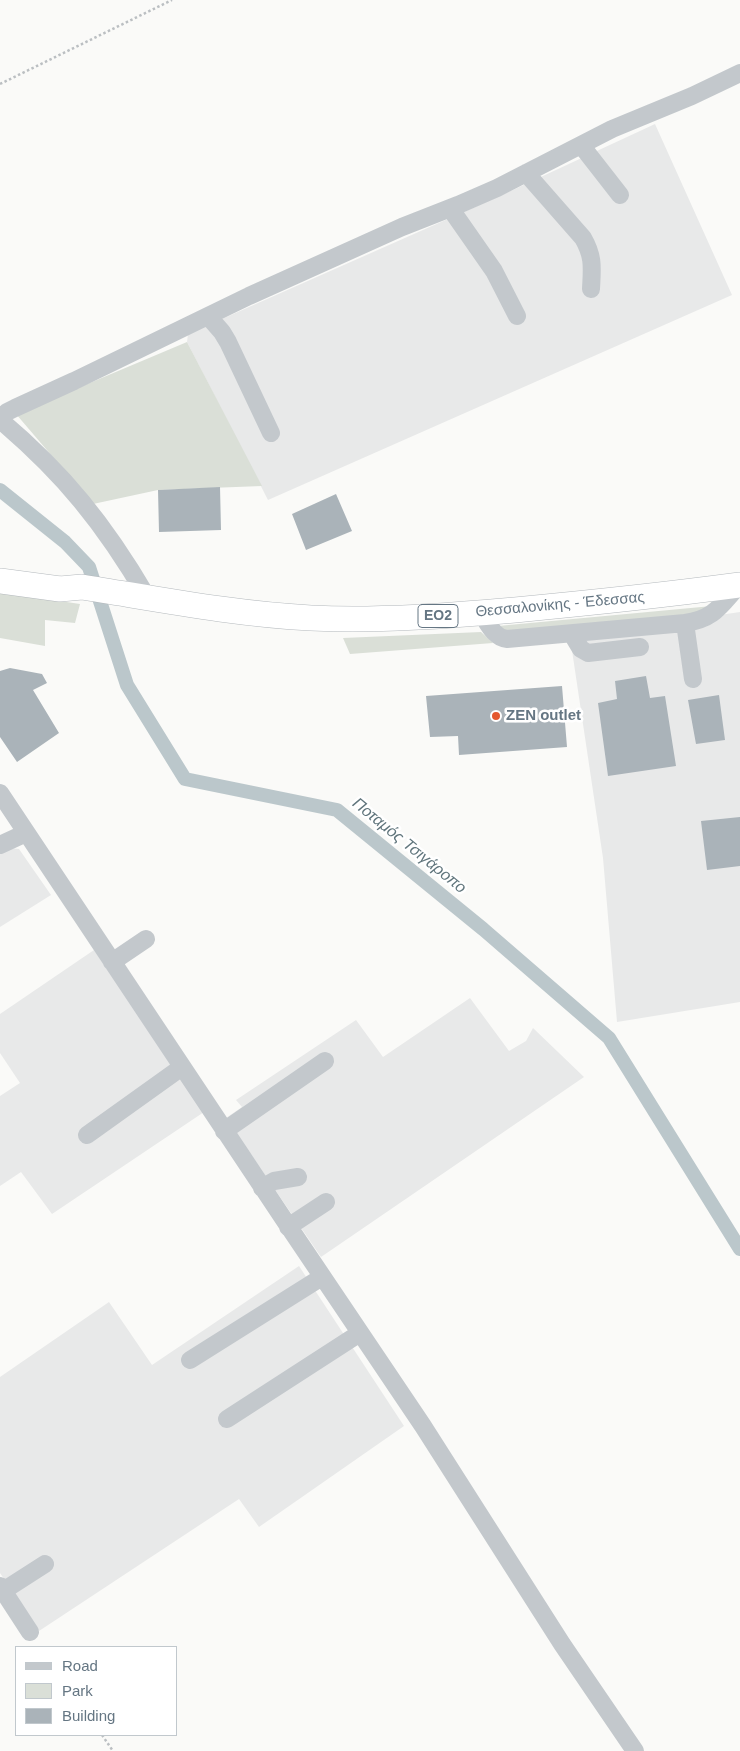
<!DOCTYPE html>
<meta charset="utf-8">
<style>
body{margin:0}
#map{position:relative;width:740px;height:1751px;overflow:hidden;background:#fafaf8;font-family:Helvetica,sans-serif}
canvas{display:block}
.legend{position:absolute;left:15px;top:1646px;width:162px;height:90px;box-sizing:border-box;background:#fff;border:1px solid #c1c8cd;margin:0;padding:6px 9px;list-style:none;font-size:15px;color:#657683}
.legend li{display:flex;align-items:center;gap:10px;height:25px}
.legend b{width:25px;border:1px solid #c1c8cd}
</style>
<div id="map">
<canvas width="740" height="1751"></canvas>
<ul class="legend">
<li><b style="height:6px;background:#c3c8cc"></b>Road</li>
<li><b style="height:14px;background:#dadfd7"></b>Park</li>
<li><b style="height:14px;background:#aab3b9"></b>Building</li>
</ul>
</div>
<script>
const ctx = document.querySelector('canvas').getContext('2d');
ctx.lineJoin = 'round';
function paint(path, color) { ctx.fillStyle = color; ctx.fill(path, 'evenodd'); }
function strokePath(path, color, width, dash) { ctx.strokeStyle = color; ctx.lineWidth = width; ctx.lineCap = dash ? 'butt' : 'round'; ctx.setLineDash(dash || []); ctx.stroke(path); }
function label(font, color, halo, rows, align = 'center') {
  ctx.font = font + ' Helvetica,sans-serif'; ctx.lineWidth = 5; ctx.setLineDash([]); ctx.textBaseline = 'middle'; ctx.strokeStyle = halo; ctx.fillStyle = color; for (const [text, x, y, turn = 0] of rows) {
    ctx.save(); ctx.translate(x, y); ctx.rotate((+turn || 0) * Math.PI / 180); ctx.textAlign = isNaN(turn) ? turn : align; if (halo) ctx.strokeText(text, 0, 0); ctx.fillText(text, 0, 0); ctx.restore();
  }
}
const built = new Path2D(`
 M655,124L732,295L268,500L187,342L188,334L502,195Z
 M740,612V1002L617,1022L603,858L570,637Z
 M10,848L19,849L51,895L0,927V853Z
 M94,950L204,1112L52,1214L21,1172L0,1186V1096L20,1083L0,1053V1014Z
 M470,998L509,1051L526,1041L533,1028L584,1077L321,1257L226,1118L242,1107L236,1100L356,1020L383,1057Z
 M299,1266L404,1426L259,1527L239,1499L39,1631L0,1573V1377L109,1302L152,1365Z`);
const green = new Path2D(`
 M187,342L262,486L158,490L93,504L16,414Z
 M0,592L80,604L75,623L45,620V646L0,638Z
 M712,606L707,613L508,632L498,626Z
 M481,632L493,643L350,654L343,638Z`);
const canal = new Path2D(`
 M0,490L65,542L89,567L127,685L185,779L337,810L483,929L609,1038L740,1249`);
const building = new Path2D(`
 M220,487L221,530L159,532L158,490Z
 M336,494L352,531L306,550L292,514Z
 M10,668L42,674L47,683L33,690L59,733L17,762L0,737V671Z
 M646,676L650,698L665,696L676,766L608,776L598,703L617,699L615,681Z
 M562,686L567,747L459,755L458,736L430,737L426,696Z
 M719,695L725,740L696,744L688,700Z
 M740,817V866L707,870L701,821Z`);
const path = new Path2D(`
 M0,84L172,0
 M102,1735L113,1751`);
const minor = new Path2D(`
 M581,145L620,195
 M526,173L583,238C594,257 592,268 591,289
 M450,208L494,271L517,316
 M208,316L222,332L228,342L271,433
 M0,419L7,412L15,408L74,381L249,296L402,227L458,205L497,188L612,129L692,96L740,73
 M0,420C64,474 105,525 147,597
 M481,613C488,623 494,638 507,639L685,623C714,619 720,606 739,585
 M685,623L693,679
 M572,634L581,649L588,653L640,647
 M0,793L285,1221L423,1426L562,1644L635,1751
 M0,845L26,833
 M112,962L146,939
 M224,1131L325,1061
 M87,1135L182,1067
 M262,1188L274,1181L298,1177
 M288,1227L326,1202
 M190,1360L322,1277
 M227,1419L360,1333
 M0,1586L30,1632
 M3,1591L45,1564`);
const highway = new Path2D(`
 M0,581L60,589L82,587C158,599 234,614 311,618C379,621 447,616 515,610C590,603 665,595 740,585`);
const markers = [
 [496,716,5,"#e4572e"]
];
const shields = [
 [438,616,40]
];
const shieldNames = [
 ["ΕΟ2",438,616]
];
const streetNames = [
 ["Θεσσαλονίκης - Έδεσσας",560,605,-5]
];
const poiNames = [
 ["ZEN outlet",506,716]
];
const waterNames = [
 ["Ποταμός Τσιγάροπο",409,846,39]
];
paint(built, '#e8e9e9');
paint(green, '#dadfd7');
strokePath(canal, '#bbc7cb', 14);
paint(building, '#aab3b9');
strokePath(highway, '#b4b9bd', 26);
strokePath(path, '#bbbfc2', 2.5, [2.5, 2.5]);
strokePath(minor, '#c3c8cc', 18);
strokePath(highway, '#fff', 25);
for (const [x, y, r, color] of markers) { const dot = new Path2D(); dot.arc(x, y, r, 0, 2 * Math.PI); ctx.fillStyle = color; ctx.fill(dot); strokePath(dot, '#fff', 2); }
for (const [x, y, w] of shields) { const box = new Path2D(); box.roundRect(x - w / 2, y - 11.5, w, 23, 4); ctx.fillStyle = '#fff'; ctx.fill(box); strokePath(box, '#657683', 1); }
label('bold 14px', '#657683', null, shieldNames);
label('15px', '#657683', '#fff', streetNames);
label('bold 15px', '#657683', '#fff', poiNames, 'left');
label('italic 16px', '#60757c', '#fff', waterNames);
</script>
